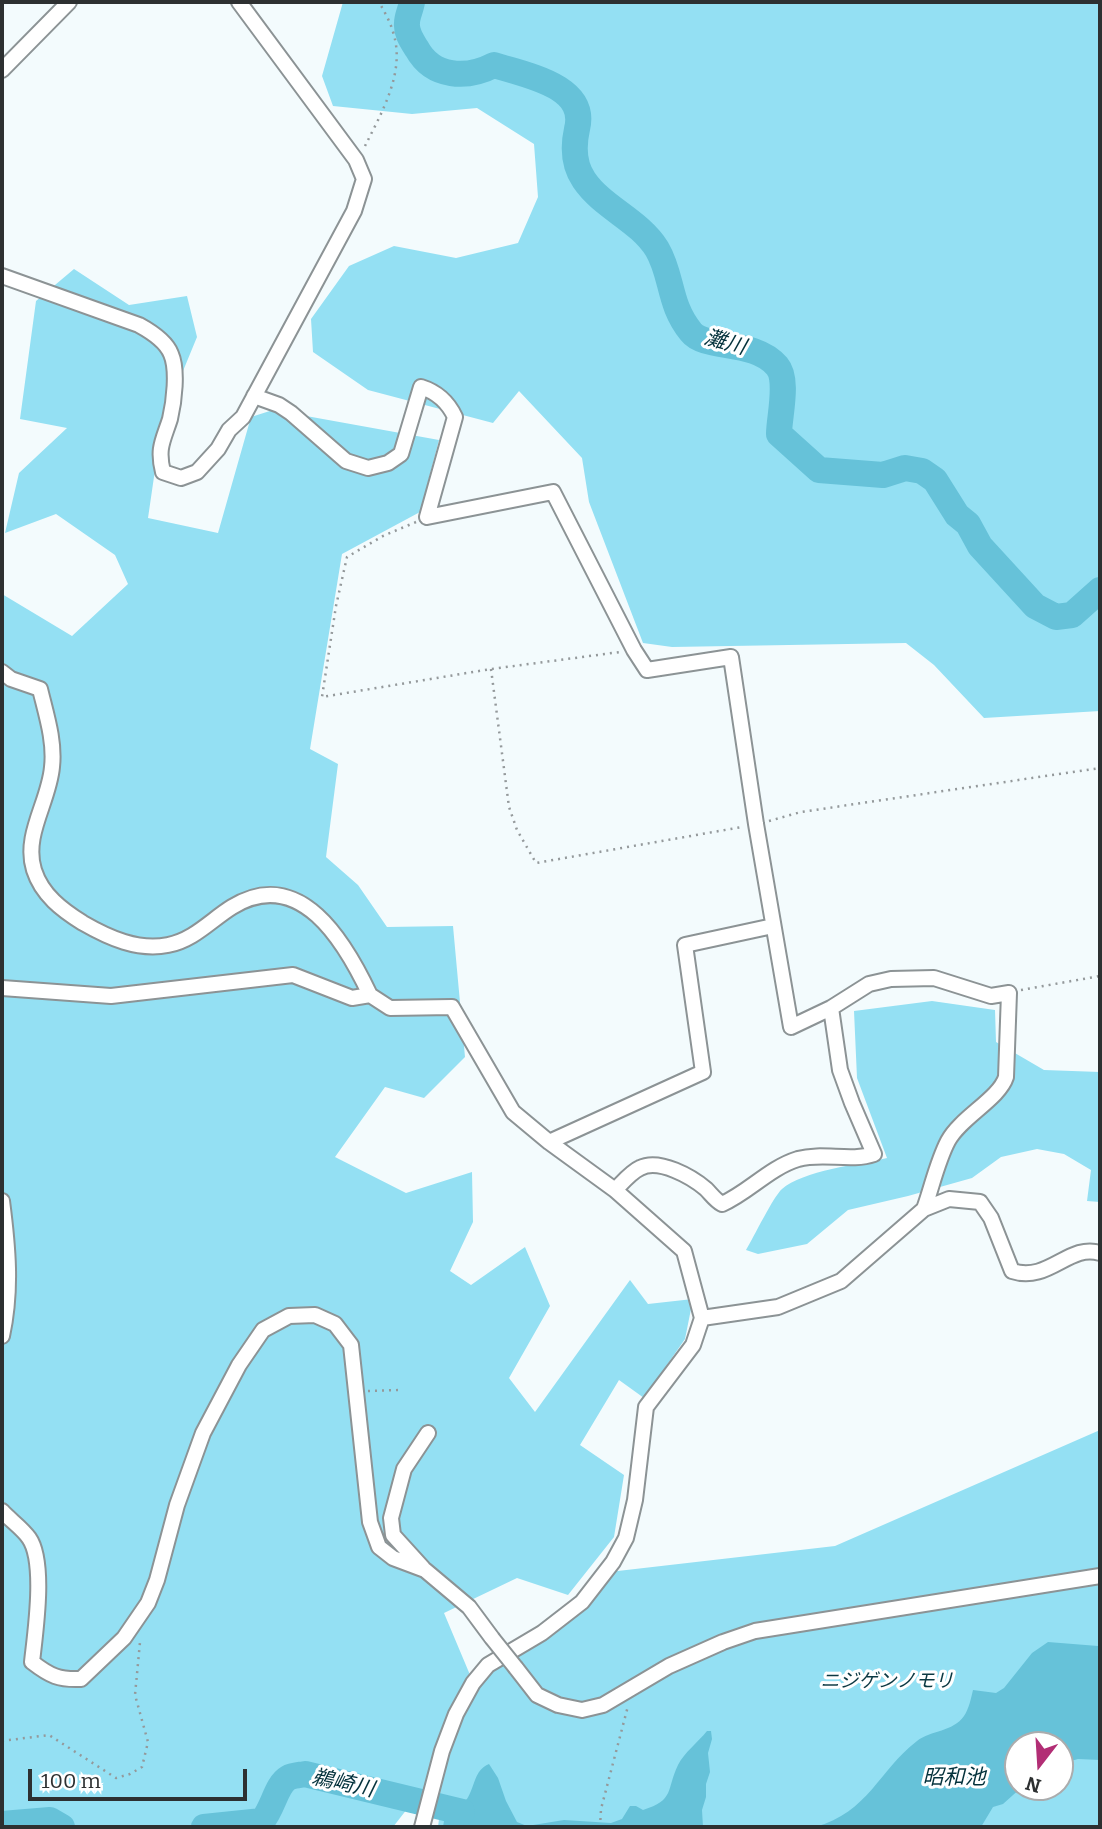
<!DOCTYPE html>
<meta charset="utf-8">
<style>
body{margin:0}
#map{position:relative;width:1102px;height:1829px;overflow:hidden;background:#f3fbfd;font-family:Bitter,serif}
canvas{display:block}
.frame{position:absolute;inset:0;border:4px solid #2d3031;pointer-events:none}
.north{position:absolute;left:1004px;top:1731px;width:70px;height:70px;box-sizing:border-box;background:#fff;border:2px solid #abacad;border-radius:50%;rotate:197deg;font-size:19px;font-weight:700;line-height:28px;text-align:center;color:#2d3031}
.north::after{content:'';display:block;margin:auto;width:24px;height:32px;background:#b22e75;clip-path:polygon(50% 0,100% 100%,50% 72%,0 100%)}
.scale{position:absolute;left:28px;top:1769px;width:219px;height:32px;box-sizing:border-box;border:4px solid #2d3031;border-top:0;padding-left:9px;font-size:21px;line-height:24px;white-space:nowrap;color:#2d3031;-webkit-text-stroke:5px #fff;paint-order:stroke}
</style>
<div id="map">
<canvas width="1102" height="1829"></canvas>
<div class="frame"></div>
<div class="north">N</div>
<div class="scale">100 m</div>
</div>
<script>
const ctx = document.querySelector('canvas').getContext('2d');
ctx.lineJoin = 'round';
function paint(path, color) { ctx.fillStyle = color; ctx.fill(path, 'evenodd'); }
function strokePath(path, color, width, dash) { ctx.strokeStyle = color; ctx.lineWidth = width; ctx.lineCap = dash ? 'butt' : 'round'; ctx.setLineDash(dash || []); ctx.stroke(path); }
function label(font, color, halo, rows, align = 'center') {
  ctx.font = font + ' Bitter,"Noto Sans JP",serif'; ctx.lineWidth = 6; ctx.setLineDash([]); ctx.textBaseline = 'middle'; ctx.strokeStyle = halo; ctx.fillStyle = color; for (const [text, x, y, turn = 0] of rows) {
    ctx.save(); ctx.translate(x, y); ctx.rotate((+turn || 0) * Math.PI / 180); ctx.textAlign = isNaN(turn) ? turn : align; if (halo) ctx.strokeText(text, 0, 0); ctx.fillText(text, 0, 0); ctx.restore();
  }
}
const green = new Path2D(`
 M343,2H1100V711L984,718L934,665L906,643L672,647L643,643L589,502L582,458L519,391L493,423L368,390L313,352L311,319L349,266L394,246L456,258L518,243L538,197L534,144L477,108L412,114L333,106L322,76Z
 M74,269L129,305L187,296L197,337L162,422L148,518L218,533L251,417L273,410L439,440L420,512L342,554L310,749L338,764L326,857L358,885L387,927L453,926L465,1057L424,1098L385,1087L335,1157L406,1193L472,1172L473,1222L450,1271L471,1285L525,1247L550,1306L509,1378L535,1412L630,1280L648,1304L693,1299L685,1339L644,1398L619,1380L580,1445L624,1475L614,1537L568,1595L517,1578L444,1613L473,1682L609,1572L835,1546L1100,1430V1827H438L441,1803L418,1795L393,1827H2V594L72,636L128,584L115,555L56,514L5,533L19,473L67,428L20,419L36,301ZM1018,1745H1060V1787H1018Z
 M932,1001L995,1010L996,1042L1044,1070L1100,1072V1202L1087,1201L1091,1170L1064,1154L1037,1149L1001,1157L972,1178L908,1196L848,1210L807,1244L758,1254L746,1250C754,1237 773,1197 782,1189C802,1171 860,1164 887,1158L857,1078L854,1011Z`);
const water = new Path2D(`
 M1048,1642L1098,1646L1100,1644V1760L1078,1759L1060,1764V1745H1018V1787H1022L1003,1804L993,1807L981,1827H815C869,1812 878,1771 917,1741C931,1730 953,1732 964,1716C969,1709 971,1698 973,1690L996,1693L1004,1688L1032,1653Z
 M707,1731H711L712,1739L708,1753L710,1772L706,1784V1797L702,1810L703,1827H443L444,1821L452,1807H457C460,1804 464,1802 467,1799C475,1787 474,1770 489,1764L498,1778L506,1801L517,1822L527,1826L564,1820L611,1823L622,1819L630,1806H636L643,1810C675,1800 666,1790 678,1765C684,1753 698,1742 707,1731Z`);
const river = new Path2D(`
 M412,2C411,9 407,16 407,23C406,33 412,41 417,49C433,78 467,79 494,65C524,75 588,85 577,129C573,147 573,164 584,180C603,208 639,220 657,249C673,276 668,304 691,332C705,350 754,339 777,366C789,380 779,417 779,434L819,470L883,475L905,468L922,471L935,480L957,515L968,524L980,546L1035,606L1056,617L1072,615L1100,590
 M2,1824L50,1820L62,1827
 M204,1827L262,1821C273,1809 276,1785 288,1778C293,1775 301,1775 305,1774L462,1812`);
const path = new Path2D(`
 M365,146C382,112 406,71 393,32C390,21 384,11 379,2
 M416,522L383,536L347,557L336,606L322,697L491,669L620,652
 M491,669L509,807L517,830L536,863L742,827
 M769,821L801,812L1100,768
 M1021,990L1100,976
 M368,1391L400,1390
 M2,1741L49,1735L116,1778L130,1774L142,1767L148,1742L135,1695L140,1642
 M600,1827L601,1809L628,1706`);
const minor = new Path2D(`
 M2,70L69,2
 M2,276L139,325C150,331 166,341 171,354C178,370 174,402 170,419C163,441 157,448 163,472L181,478L197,472L218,449L229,430L243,417L354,211L364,179L356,160L239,2
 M254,396L279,405L291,413L346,461L368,468L388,463L401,454L421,387C437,392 448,402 455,417L427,517L553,492L634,650L647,670L731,657L756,824L791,1027L831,1008L869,984L891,979L934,978L991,996L1009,993L1006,1077C999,1099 961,1117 948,1141C937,1162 932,1187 924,1209
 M2,672L11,679L40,689C46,714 55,741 52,767C49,802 23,835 34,870C42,895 62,910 83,923C109,938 138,951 168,945C194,940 211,920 232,907C300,865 345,942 370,995
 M2,988L111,996L293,975L352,998L370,995L390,1008L452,1007L513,1112L549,1142L615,1190L684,1251L702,1318L693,1345L646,1407L635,1500L626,1538L613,1562L582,1602L542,1633L488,1665L473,1683L456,1714L442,1751L422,1827
 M549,1142L703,1072L685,945L773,926
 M615,1190C622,1183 631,1172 640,1168C659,1158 692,1177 706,1189C712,1195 715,1200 722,1204C749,1192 769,1168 798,1159C823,1152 850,1162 874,1154L852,1103L840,1070L831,1008
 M2,1201C8,1247 12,1290 2,1336
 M702,1318L778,1307L841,1281L924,1209L949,1199L980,1202L991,1218L1012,1271C1049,1283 1069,1243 1100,1253
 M2,1511C10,1520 22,1528 29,1538C46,1562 35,1634 32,1662C50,1676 59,1680 81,1679L124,1638L148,1603L157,1580L177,1505L203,1433L239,1365L263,1330L289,1316L315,1315L335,1324L351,1345L370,1522L379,1547L393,1558L425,1570L469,1607L492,1638
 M423,1568L393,1535L391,1518L404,1469L428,1433
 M516,1668L537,1695L558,1705L582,1710L603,1705L669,1666L723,1642L755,1631L1100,1576`);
const minorBridge = new Path2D(`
 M492,1638L516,1668`);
const parkNames = [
 ["ニジゲンノモリ",887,1682]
];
const waterNames = [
 ["灘川",725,343,15],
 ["昭和池",954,1778],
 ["鵜崎川",343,1784,12]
];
paint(green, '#94e0f3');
paint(water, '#66c2d9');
strokePath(river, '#66c2d9', 26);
strokePath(minor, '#8c9395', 18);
strokePath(path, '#94999b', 2.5, [2, 5]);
strokePath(minor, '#fff', 14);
strokePath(minorBridge, '#8c9395', 18, []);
strokePath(minorBridge, '#fff', 14);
label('italic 19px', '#0b3842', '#fff', parkNames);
label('italic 21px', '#04323c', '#fff', waterNames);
</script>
